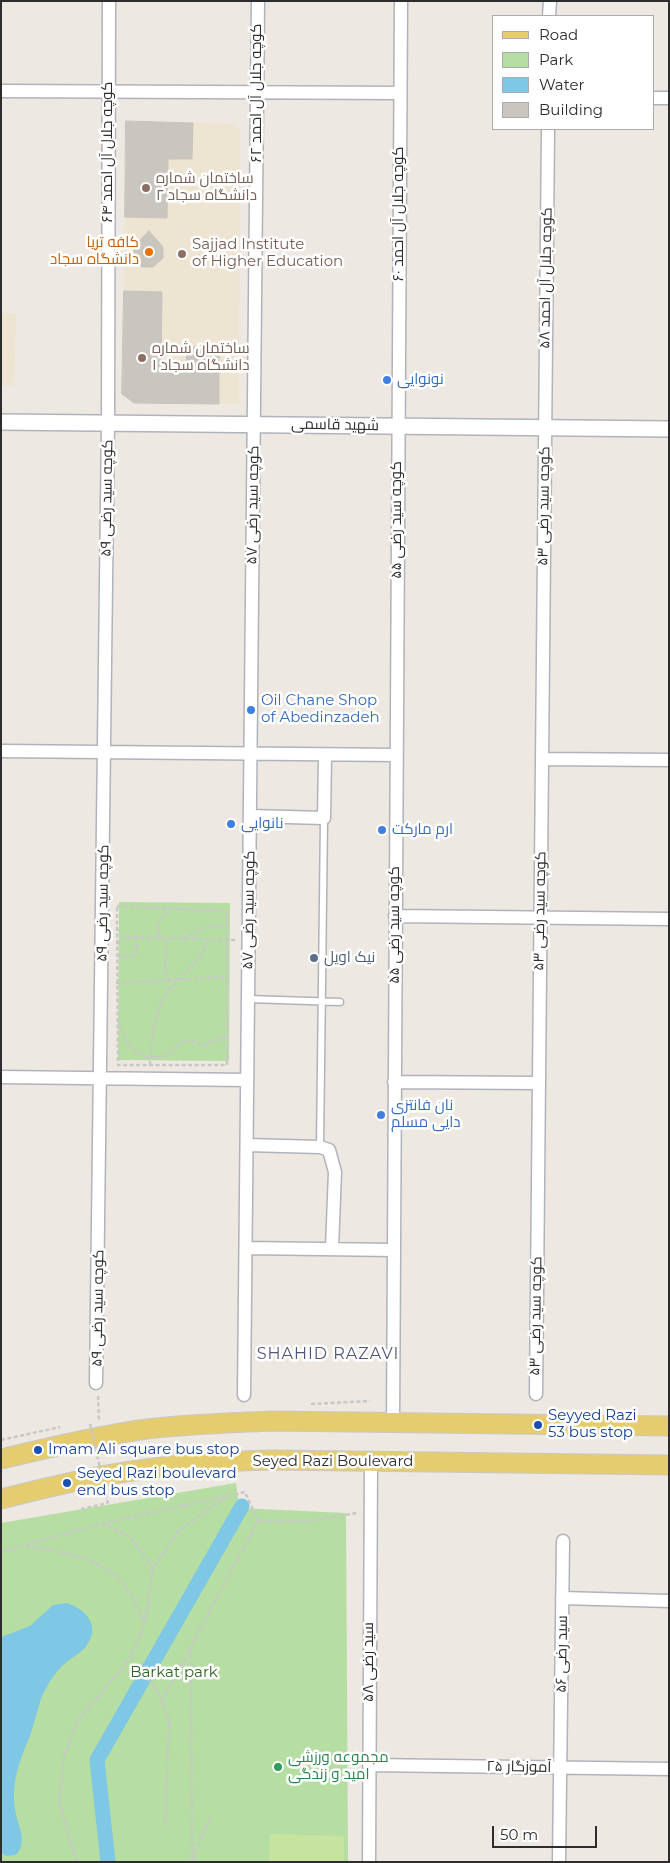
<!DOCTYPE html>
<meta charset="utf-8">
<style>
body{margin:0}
#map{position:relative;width:670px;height:1863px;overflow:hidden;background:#ede8e1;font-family:Montserrat,sans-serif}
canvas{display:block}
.frame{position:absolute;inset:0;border:2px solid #2d2d2d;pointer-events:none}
.legend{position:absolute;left:492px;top:15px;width:162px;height:115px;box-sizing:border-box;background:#fff;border:1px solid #ababab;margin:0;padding:6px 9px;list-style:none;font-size:15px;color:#2d2d2d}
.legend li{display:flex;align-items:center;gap:10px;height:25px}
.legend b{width:25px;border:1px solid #ababab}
.scale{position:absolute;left:492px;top:1826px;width:105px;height:22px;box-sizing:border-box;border:2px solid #2d2d2d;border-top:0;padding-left:6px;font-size:15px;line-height:18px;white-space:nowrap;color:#2d2d2d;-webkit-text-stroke:4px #fff;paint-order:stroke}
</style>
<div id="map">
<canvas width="670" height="1863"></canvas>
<div class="frame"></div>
<ul class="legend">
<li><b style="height:6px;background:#e5cc6e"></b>Road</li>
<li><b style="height:14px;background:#b6dea3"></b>Park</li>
<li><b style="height:14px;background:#7ec7e5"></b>Water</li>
<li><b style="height:14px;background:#c9c6bf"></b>Building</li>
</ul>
<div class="scale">50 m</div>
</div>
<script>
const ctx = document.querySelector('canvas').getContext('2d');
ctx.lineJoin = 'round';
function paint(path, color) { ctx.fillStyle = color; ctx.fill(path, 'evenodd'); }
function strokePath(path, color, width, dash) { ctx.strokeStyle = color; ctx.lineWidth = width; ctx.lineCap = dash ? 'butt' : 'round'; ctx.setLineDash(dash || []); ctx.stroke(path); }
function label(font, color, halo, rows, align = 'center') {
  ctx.font = font + ' Montserrat,Cairo,sans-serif'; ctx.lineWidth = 5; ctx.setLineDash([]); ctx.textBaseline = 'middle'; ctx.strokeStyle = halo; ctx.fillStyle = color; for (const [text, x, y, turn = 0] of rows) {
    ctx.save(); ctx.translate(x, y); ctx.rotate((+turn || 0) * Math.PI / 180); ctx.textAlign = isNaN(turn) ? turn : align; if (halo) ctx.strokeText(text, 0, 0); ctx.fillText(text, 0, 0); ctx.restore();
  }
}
const education = new Path2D(`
 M126,121L233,124L240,129L239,404L134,403L122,394Z
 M1,313H16L14,386L1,385Z`);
const green = new Path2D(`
 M119,902L230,903L229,1061L118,1060Z
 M236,1483L239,1508L346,1513L348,1862H1V1523Z`);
const pitch = new Path2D(`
 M270,1834L344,1836V1862H269Z`);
const water = new Path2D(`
 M67,1603C85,1609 101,1625 87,1645C81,1654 68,1659 61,1667C52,1677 46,1687 41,1699C37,1711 34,1724 30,1736C20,1759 11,1782 15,1809C17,1826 29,1840 16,1855L6,1856L1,1852V1637L30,1626L53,1605Z`);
const canal = new Path2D(`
 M108,1862L97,1760L242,1506`);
const building = new Path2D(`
 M126,121L193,123L192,159H168L167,218L125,217Z
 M149,231L163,247V258L153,267H142L134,259V247Z
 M124,291L162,292L161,369H186L187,347H219V404L134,403L122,394Z`);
const path = new Path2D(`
 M117,906L227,911V1065H118Z
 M159,939L158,926L168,909
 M184,939L202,928L227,925
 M166,940L165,973L170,979
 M117,944L124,937L236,940
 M118,956H136L137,938
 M116,983L227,977
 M118,1021C126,1039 132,1060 157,1057C161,1057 168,1055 171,1052C182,1040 185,1037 201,1045L227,1037
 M150,1065C151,1044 154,1008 168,991C183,974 200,961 209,940
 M98,1396L99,1420
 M311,1404L370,1401
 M1,1440L60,1427
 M81,1509L108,1503
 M102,1524L129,1536L153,1568
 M27,1546C64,1553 105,1557 128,1590C135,1600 139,1612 144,1622
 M1,1552L100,1524L245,1492L258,1521
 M191,1648L192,1861
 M133,1664L156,1688L169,1719L165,1828
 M176,1674L191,1680
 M162,1701L258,1521H309L357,1513
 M193,1858L211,1815
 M77,1862L59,1803L64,1756L77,1721L130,1659L145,1623L153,1568L178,1531L227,1496`);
const service = new Path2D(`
 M248,999L340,1002
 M320,1147L324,818`);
const minor = new Path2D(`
 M549,16L550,1
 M1,91L400,93
 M654,98H669
 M1,751L396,755
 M542,759L669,760
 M250,816L324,818L325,756
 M395,916L669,919
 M1,1077L247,1080
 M394,1082L539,1083
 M247,1145L320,1147L329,1150L335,1172L332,1248
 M246,1248L394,1250
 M96,1383L108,423L109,1
 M536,1394L548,129
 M244,1395L258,1
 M393,1423L401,1
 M562,1598L669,1601
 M369,1765L669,1769
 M369,1862L371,1462
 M559,1862L563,1541`);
const tertiary = new Path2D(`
 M1,422L669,429`);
const primary = new Path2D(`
 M1,1459C47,1448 93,1437 139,1430C183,1424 228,1423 272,1421L669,1426
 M1,1499C49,1487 98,1475 147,1469C189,1463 230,1461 272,1460L669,1465`);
const pathBridge = new Path2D(`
 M90,1424L108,1503`);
const markers = [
 [146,188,5,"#8d6e63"],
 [149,252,5,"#e8710a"],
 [182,254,5,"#8d6e63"],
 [142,358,5,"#8d6e63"],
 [387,380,5,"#3f7fe0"],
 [251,710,5,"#3f7fe0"],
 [231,824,5,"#3f7fe0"],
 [382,830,5,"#3f7fe0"],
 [314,958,5,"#5c6f8a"],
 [381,1115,5,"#3f7fe0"],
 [538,1425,5,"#1a4fb4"],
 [38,1450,5,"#1a4fb4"],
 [67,1483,5,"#1a4fb4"],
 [278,1767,5,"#2e9e5b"]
];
const streetNames = [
 ["کوچه جلال آل احمد ۶۲",257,93,-90],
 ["کوچه جلال آل احمد ۶۴",108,152,-90],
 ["کوچه جلال آل احمد ۶۰",399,214,-90],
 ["کوچه جلال آل احمد ۵۸",546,278,-89],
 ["شهید قاسمی",335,425,1],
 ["کوچه سید رضی ۵۹",107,498,-89],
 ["کوچه سید رضی ۵۷",253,505,-89],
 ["کوچه سید رضی ۵۳",544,506,-89],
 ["کوچه سید رضی ۵۵",397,520,-90],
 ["کوچه سید رضی ۵۹",103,903,-89],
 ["کوچه سید رضی ۵۷",249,910,-89],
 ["کوچه سید رضی ۵۳",540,911,-89],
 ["کوچه سید رضی ۵۵",395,925,-90],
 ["کوچه سید رضی ۵۹",98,1308,-89],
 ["کوچه سید رضی ۵۳",536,1316,-89],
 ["Seyed Razi Boulevard",333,1462],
 ["سید رضی ۵۶",562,1654,-89],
 ["سید رضی ۵۸",369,1662,-90],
 ["آموزگار ۲۵",519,1767,1]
];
const educationNames = [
 ["ساختمان شماره",156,179],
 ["۲ دانشگاه سجاد",156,196],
 ["Sajjad Institute",192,245],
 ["of Higher Education",192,262],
 ["ساختمان شماره",152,349],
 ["۱ دانشگاه سجاد",152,366]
];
const foodNames = [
 ["کافه تریا",139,243],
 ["دانشگاه سجاد",139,260]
];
const shopNames = [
 ["نونوایی",397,380],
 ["Oil Chane Shop",261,701],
 ["of Abedinzadeh",261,718],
 ["نانوایی",241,824],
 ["ارم مارکت",392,830],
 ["نان فانتزی",391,1106],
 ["دایی مسلم",391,1123]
];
const serviceNames = [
 ["نیک اویل",324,958]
];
const transitNames = [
 ["Seyyed Razi",548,1416],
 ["53 bus stop",548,1433],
 ["Imam Ali square bus stop",48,1450],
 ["Seyed Razi boulevard",77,1474],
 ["end bus stop",77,1491]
];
const parkNames = [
 ["Barkat park",174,1673]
];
const leisureNames = [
 ["مجموعه ورزشی",288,1758],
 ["امید و زندگی",288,1775]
];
const neighbourhoodNames = [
 ["SHAHID RAZAVI",328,1354]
];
paint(education, '#ede5d2');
paint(green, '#b6dea3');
paint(pitch, '#c6e4a0');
paint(water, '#7ec7e5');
strokePath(canal, '#7ec7e5', 15);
paint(building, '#c9c6bf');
strokePath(building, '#c9c4ba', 1);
strokePath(service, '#b1b3bc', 9);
strokePath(minor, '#b1b3bc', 15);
strokePath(tertiary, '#b1b3bc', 18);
strokePath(primary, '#c8c8c8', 21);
strokePath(path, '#c8c8c8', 2.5, [4, 2.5]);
strokePath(service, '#fff', 6);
strokePath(minor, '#fff', 12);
strokePath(tertiary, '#fff', 15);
strokePath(primary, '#e5cc6e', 19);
strokePath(pathBridge, '#c8c8c8', 2.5, [4, 2.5]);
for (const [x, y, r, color] of markers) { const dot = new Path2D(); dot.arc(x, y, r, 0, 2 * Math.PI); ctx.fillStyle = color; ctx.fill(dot); strokePath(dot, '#fff', 2); }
label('15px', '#2d2d2d', '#fff', streetNames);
label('15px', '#785e54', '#fff', educationNames, 'left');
label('15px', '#c56008', '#fff', foodNames, 'right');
label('15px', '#366cbe', '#fff', shopNames, 'left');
label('15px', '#4e5e75', '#fff', serviceNames, 'left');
label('15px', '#164399', '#fff', transitNames, 'left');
label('15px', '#2e6522', '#fff', parkNames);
label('15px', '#27864d', '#fff', leisureNames, 'left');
ctx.letterSpacing = '1px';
label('16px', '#51577a', '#fff', neighbourhoodNames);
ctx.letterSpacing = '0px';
</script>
